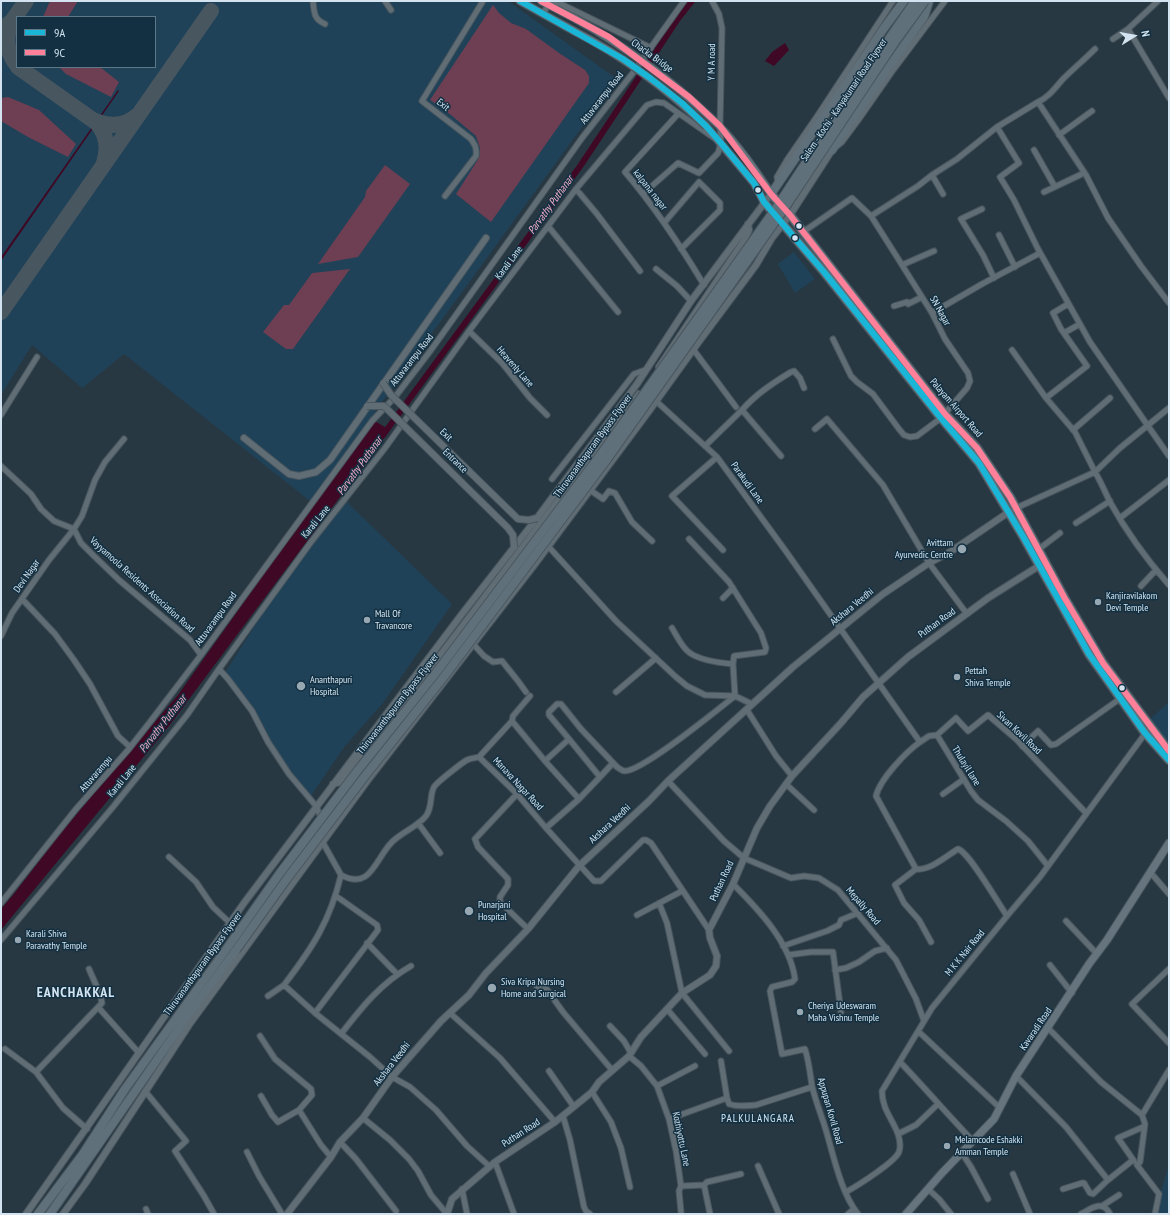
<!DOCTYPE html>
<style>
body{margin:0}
#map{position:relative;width:1170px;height:1215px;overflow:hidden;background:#283842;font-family:"PT Sans Narrow",sans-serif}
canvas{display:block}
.frame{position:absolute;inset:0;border:2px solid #d3e4f0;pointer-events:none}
.legend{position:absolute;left:16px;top:16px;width:140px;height:52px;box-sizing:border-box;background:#123042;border:1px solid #5f7888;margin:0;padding:5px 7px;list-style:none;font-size:12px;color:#d3e4f0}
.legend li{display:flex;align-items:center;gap:8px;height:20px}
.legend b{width:20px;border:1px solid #5f7888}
.north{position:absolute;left:1114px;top:16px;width:40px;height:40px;-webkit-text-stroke:3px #123042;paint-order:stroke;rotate:79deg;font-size:11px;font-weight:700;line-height:16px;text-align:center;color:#d3e4f0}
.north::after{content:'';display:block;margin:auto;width:14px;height:18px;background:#d3e4f0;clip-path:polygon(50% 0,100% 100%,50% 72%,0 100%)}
</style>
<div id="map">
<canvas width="1170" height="1215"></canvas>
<div class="frame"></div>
<ul class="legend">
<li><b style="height:5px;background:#1ab6d8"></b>9A</li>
<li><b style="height:5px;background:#ff8098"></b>9C</li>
</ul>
<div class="north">N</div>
</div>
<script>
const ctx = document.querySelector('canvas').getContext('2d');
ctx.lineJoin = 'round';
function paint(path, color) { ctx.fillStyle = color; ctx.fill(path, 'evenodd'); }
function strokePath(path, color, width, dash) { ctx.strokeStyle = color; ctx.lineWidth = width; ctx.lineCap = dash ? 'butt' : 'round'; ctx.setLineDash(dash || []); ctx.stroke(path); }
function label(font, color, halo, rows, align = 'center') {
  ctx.font = font + ' "PT Sans Narrow",sans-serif'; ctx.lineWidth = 3; ctx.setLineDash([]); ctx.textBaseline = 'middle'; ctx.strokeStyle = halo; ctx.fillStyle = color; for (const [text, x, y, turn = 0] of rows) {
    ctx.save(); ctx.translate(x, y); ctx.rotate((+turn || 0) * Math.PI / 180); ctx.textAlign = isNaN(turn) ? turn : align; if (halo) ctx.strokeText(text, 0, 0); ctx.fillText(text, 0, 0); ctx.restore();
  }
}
const built = new Path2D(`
 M1,1H508L617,79L310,501L124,354L82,388L32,345L1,395ZM17,17H155V67H17Z
 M794,252L815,279L795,293L778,264Z
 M346,501L452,604L383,703L345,746L310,797L268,743L248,700L225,673L278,589Z
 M1169,702V748L1148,721Z
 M1169,1165V1214H1154Z`);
const green = new Path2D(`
 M50,1H78L68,17H43Z
 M493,5L499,13L511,23L526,29L559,53L585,70L589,76V83L491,222L456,194L479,158L480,148L476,136L451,115L430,100Z
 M59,67H100L119,82L111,97L66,74Z
 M8,97L39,110L76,144L68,157L28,137L1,121V98Z
 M385,165L410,184L358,257L318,264L365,197L366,191Z
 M350,269L293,349H286L263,332L284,305H289L312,273Z`);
const water = new Path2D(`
 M785,43L789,50L774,66L765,61L772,52Z
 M118,90L119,91L1,261V257Z
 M373,420L390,430L169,726L1,930V909L13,895L63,830L178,695Z`);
const canal = new Path2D(`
 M383,435L581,165L677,20L692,1`);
const taxiway = new Path2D(`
 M1,30L12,21C5,36 6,52 17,65
 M6,30L26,1
 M18,67L97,123C107,135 109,148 104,163
 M96,121L93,120C109,127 125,127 138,115
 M1,312L211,11`);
const minor = new Path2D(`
 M313,1C314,13 314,19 325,24
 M385,1L391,10
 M543,14L548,5L559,3L651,48
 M1128,29L1169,98
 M1113,39L1128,29L1158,1
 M1038,102C1049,97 1055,88 1063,79C1073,69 1085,59 1095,49
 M678,114L625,172C655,207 680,245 704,285
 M997,127L1019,163L1000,177L1014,200L1038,249L1090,342L1148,426L1169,456
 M1059,135L1092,111
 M837,146L842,142L859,119L891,73L945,1
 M1034,150L1055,187
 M932,175L943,194
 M778,183L777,177L787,160L818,115L893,1
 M576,189L597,214L640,271
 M1044,192L1084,173
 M644,193L678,163L699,173L718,153L721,143L720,126L722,28L719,14L712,1
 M445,196L476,156C477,148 475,145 471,139L422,101L483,1
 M982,209L961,219L983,255L994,278
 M871,216L918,186L932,175L957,159L997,127L1038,102L1086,175L1108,218L1141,266L1169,303
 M664,223L699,182L720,203V210L681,249
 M548,226L618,312
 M803,232L852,198L871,216L897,257L932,313L945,339L968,373L970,381L967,388L941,418L917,436L910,437L904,435L899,429L873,394L857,382L851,376L833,339
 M999,235L1015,267
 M902,265L934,251
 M656,269L677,286L691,301
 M894,306L907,302L908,304L922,297
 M932,313L982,284L1040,253
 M469,331L502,363L530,398L547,415
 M1064,333L1080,324
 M693,349L736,407
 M1012,350L1046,398L1075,432L1095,472L1120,448L1169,408
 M1046,398L1087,366L1061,329L1053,313L1068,304
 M656,401L717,457
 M1,415L37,357
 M815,429L827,419L883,485L929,563L967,614
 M1073,430L1110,398
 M705,446L742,410
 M781,456L742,410C756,394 773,383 791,372L794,371L800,378L804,388
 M1,466L31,494L41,509L54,521L74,529L81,543L93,555L119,580L190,640L201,655
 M552,479L634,374L645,370
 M590,490L603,499L609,491L615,493L632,522L652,541
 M1014,509L1095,472C1101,482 1105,492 1110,502C1126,531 1148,561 1169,585
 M1120,518L1169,480
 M1076,523L1110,501
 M548,546L616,621L676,677L687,686L705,695L735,696L752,704
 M1039,549L1060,533
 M723,550L672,496L717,457L785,550L920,742L929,736L937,735L971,791L978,800L1006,821L1028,841L1048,866
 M1141,586L1156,570
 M723,598L733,588
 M22,599L55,634L74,660L90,684L118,736L130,747
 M672,628C677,636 682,648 690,653C700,660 721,663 733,664
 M1,636L12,613L49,560L74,529L82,516L95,480L105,462L124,439
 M474,645L484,656L493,662L502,661L518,681L526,692
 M219,669L228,679L252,711L268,742L289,774L316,806L320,815L324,819
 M616,692L656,658
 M747,710L776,756L792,776
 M512,721L545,761
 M937,735L956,718L968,731L988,715L1016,739L1086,813
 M569,739L549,715V712L557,704H561L581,729L617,767C619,768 621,771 625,771C643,771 717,710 735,696L733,664L734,656L765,652L766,648L761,633L729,582L689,539
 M920,742C906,752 880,779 876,796L916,869C930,871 946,856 958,849C969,852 998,903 1007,916
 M1022,746L1038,731L1051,745L1056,744L1121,698
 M479,757L512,721L513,716L530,696
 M600,777L613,763
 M668,781L724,841L744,858L791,878L804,876L819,878L838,890L896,960L916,999L924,1021
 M786,784L814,810
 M517,794L475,839L478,847L508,879V885L500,897V902L528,929
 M943,794L964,779
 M418,823L440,853
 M546,828L579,799L545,761L569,739L600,777L579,799
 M322,841L341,875C330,921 313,947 284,985L315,1013L370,1057L392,1077L410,1087L436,1110L467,1146L489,1166
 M169,857L196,882L213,907L230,923
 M916,869L895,885L904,903L919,920L931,942
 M1151,873L1169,894
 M341,875C371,891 375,859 392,842C402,832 417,827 426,816C433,806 429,797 434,787C436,783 463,762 467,760C471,758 476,758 479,757L517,794L546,828L594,881H601L643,840H646L651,843L709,930
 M733,884C758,909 790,942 795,979L792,982L772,987L770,991L782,1054L805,1049C809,1062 810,1073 812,1086C815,1099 820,1112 824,1124C833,1152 840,1192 858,1214
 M1,903L76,809L128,750L150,722L201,655L372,421L395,397L431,350L582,138L632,74L684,1
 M659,903L667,923L682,993L729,1051
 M637,915L682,891
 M1066,921L1097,954
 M1,940L113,807L187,715L219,669L311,542L385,448L469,331L576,189L647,105L656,102L664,103L714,138
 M367,943L397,974
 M783,946L827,931L839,925L841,920L858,913
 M788,955L811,952H833L841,1012
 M1050,965L1072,993
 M1169,969L1132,1004L1169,1043
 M835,970L846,968L859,962L875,951L887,948
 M537,987L543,984L563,1012L612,1070
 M268,996L284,985
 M98,1007L139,1053
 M667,1009L705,1054
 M315,1013L378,930L377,925L336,896
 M450,1013L500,1058L555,1122
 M610,1026L624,1041L631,1053
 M1048,1028L1101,1082L1142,1115L1145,1124L1140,1162L1137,1165L1159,1194L1155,1214
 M919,1032L1000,1108
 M341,1034C362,1007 381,983 411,966
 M260,1036L275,1059L311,1089L312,1095L299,1110L321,1145L331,1157
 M5,1049L36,1072L63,1108L87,1129
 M629,1056L641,1066L657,1086L669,1119L676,1151L681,1186L704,1185L710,1214
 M721,1061L727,1098L729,1104C738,1107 747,1106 756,1105L812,1087
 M900,1062C925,1088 948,1115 973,1141
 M549,1071L574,1107
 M36,1072L102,1003L100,994L89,969
 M1016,1076L1066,1127L1108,1180
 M657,1086L695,1066
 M145,1091L186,1141L175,1151L204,1196L214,1214
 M592,1092L611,1122L621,1148L630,1187
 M261,1096L272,1115L278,1122L299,1110
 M1142,1115L1169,1070
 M563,1116L570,1140L584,1207L586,1211L590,1214
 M363,1118L390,1140L409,1159L418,1171L431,1195L447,1214
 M669,1119L727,1098
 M898,1134L916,1125L938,1104
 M340,1142L356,1159L396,1211
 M247,1152L259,1176L282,1214
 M962,1153L971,1167L988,1199
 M1134,1161L1118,1138L1143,1127
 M495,1162L514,1214
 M758,1166L779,1214
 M1013,1174L1030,1214
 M704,1185L707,1182L741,1174
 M462,1189L467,1214
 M928,1189L939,1199L951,1214
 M1063,1189L1082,1183H1084L1090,1193L1093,1194L1108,1180L1133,1160
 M846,1192C857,1186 895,1162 899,1152C901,1146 900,1140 898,1134C892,1118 882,1109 882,1091L932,1008L1007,916L1040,877L1147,731
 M1102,1206L1119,1195
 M146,1209L148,1214
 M681,1212L679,1191L681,1186
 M848,1214L854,1209
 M1081,1214C1091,1209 1102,1199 1110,1214`);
const tertiary = new Path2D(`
 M659,367L745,239L749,230L748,224
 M244,438L289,474L299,476L316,472L330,460L486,238
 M333,784L340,782L419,683L639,394
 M26,1214L244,903L462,614L537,518L637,384L691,301L771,194
 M63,1214L85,1184L189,1025L368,780L535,564L649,411L698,343L756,265L772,238L790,215L832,150
 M287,1214L331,1157L340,1142L363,1118L392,1077L441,1021L469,995L486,973L528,929L579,866L649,801L668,781L793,667L883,594L929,563L950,552L1009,512
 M447,1214L452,1199L495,1162L555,1122L592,1092L599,1082L629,1056L641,1037L682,993L710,975L716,966L717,956L710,938L709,930L733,884L757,828L770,806L792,776L841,723L863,697L908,657L988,598L1042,564`);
const secondary = new Path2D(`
 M520,1L574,31
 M541,1L576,19
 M711,118C733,138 755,169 771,194
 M706,126L754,183L764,202
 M906,1214L942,1173L994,1119L1016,1076L1089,964L1107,940L1169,843`);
const primary = new Path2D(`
 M771,194L790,215L945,414L977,448L1010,497L1064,597L1103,663L1169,751
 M764,202L824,272L941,418L979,463L1024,538L1089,654L1145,733L1169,760`);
const trunk = new Path2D(`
 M832,150L860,108L924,17L929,1
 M771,194L884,28L904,1
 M38,1214L83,1154L125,1089L230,944
 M50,1214L186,1018L236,950`);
const tertiaryBridge = new Path2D(`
 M383,383L391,395L518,519L529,520L537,518
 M367,406H384L508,528L513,535L514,547`);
const secondaryBridge = new Path2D(`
 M576,19C626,47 670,79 711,118
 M574,31C623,56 666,88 706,126`);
const trunkBridge = new Path2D(`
 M230,944L280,873L358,770L435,674L601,454L776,208L847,100L915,1
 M236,950L286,880L365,776L443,678L608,458L782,212L895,42L925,1`);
const bus1 = new Path2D(`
 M520,1L623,59L650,78L682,103L706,126L721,143L754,183L764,202L824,272L941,418L979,463L1024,538L1089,654L1145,733L1169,760`);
const bus2 = new Path2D(`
 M541,1L609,37L689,97L720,126L771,194L790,215L945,414L977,448L1010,497L1064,597L1103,663L1169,751`);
const markers = [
 [758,190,3.5,"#d3e4f0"],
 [799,226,3.5,"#d3e4f0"],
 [795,238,3.5,"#d3e4f0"],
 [962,549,5,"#97a8b3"],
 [1098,602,4,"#97a8b3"],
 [367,620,4,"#97a8b3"],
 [957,677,4,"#97a8b3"],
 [301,686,5,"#97a8b3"],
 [1122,688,3.5,"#d3e4f0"],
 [469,911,5,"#97a8b3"],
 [18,940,4,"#97a8b3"],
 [492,988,5,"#97a8b3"],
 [800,1012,4,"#97a8b3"],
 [947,1146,4,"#97a8b3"]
];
const streetNames = [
 ["Chacka Bridge",652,56,36],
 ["Y M A road",712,62,-89],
 ["Attuvarampu Road",602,98,-52],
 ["Salem - Kochi - Kanyakumari Road Flyover",844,100,-56],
 ["Exit",443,105,38],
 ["kalpana nagar",650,190,52],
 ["Karali Lane",509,263,-53],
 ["SN Nagar",940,311,61],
 ["Attuvarampu Road",412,360,-52],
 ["Heavenly Lane",515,367,49],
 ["Palayam Airport Road",956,408,49],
 ["Exit",446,435,44],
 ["Thiruvananthapuram Bypass Flyover",593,446,-54],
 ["Entrance",455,461,44],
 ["Parakudi Lane",747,483,54],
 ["Karali Lane",316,522,-51],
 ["Devi Nagar",27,576,-55],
 ["Vayyamoola Residents Association Road",142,585,42],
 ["Akshara Veedhi",852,607,-39],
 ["Attuvarampu Road",216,619,-54],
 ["Puthan Road",937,623,-36],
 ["Thiruvananthapuram Bypass Flyover",398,704,-52],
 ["Sivan Kovil Road",1019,733,43],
 ["Thulayil lane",966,766,58],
 ["Attuvarampu",96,774,-49],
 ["Karali Lane",122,781,-51],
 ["Manava Nagar Road",518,784,47],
 ["Akshara Veedhi",610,824,-43],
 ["Puthan Road",722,881,-65],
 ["Mepally Road",863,906,49],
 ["M K K Nair Road",965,953,-51],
 ["Thiruvananthapuram Bypass Flyover",203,964,-54],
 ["Kavaradi Road",1036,1029,-56],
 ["Akshara Veedhi",392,1064,-52],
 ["Appupan Kovil Road",830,1111,74],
 ["Puthan Road",521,1133,-33],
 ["Kozhiyottu Lane",681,1139,78]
];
const poiNames = [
 ["Avittam",953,543,"right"],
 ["Ayurvedic Centre",953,555,"right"],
 ["Kanjiravilakom",1106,596],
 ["Devi Temple",1106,608],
 ["Mall Of",375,614],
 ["Travancore",375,626],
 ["Pettah",965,671],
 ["Shiva Temple",965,683],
 ["Ananthapuri",310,680],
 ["Hospital",310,692],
 ["Punarjani",478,905],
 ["Hospital",478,917],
 ["Karali Shiva",26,934],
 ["Paravathy Temple",26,946],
 ["Siva Kripa Nursing",501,982],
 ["Home and Surgical",501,994],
 ["Cheriya Udeswaram",808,1006],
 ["Maha Vishnu Temple",808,1018],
 ["Melamcode Eshakki",955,1140],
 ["Amman Temple",955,1152]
];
const waterNames = [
 ["Parvathy Puthanar",551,205,-54],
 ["Parvathy Puthanar",360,466,-54],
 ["Parvathy Puthanar",163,724,-52]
];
const neighbourhoodNames = [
 ["PALKULANGARA",758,1119]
];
const districtNames = [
 ["EANCHAKKAL",76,993]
];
paint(built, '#1f4258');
paint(green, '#6e3e52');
paint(water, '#3f0824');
strokePath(canal, '#3f0824', 6);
strokePath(taxiway, '#485660', 16);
strokePath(minor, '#48565f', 7);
strokePath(tertiary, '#48565f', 8);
strokePath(secondary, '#48565f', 9);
strokePath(primary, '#48565f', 10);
strokePath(trunk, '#48565f', 10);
strokePath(minor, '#616d75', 5);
strokePath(tertiary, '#616d75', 6);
strokePath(secondary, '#66747e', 7);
strokePath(primary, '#61717c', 8);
strokePath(trunk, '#60707b', 8);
strokePath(tertiaryBridge, '#48565f', 8, []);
strokePath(secondaryBridge, '#48565f', 9, []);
strokePath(trunkBridge, '#48565f', 10, []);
strokePath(tertiaryBridge, '#616d75', 6);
strokePath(secondaryBridge, '#66747e', 7);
strokePath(trunkBridge, '#60707b', 8);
strokePath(bus1, '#1ab6d8', 6);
strokePath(bus2, '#ff8098', 6);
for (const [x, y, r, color] of markers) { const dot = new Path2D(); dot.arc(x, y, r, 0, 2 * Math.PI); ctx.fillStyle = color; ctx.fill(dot); strokePath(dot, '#123042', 1.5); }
label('10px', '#d3e4f0', '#123042', streetNames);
label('10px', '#d3e4f0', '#123042', poiNames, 'left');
label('italic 11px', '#f5adc5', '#123042', waterNames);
ctx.letterSpacing = '1px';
label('11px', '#d3e4f0', '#123042', neighbourhoodNames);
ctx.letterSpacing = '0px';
ctx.letterSpacing = '1px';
label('bold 14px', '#d3e4f0', '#123042', districtNames);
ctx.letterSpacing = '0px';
</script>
